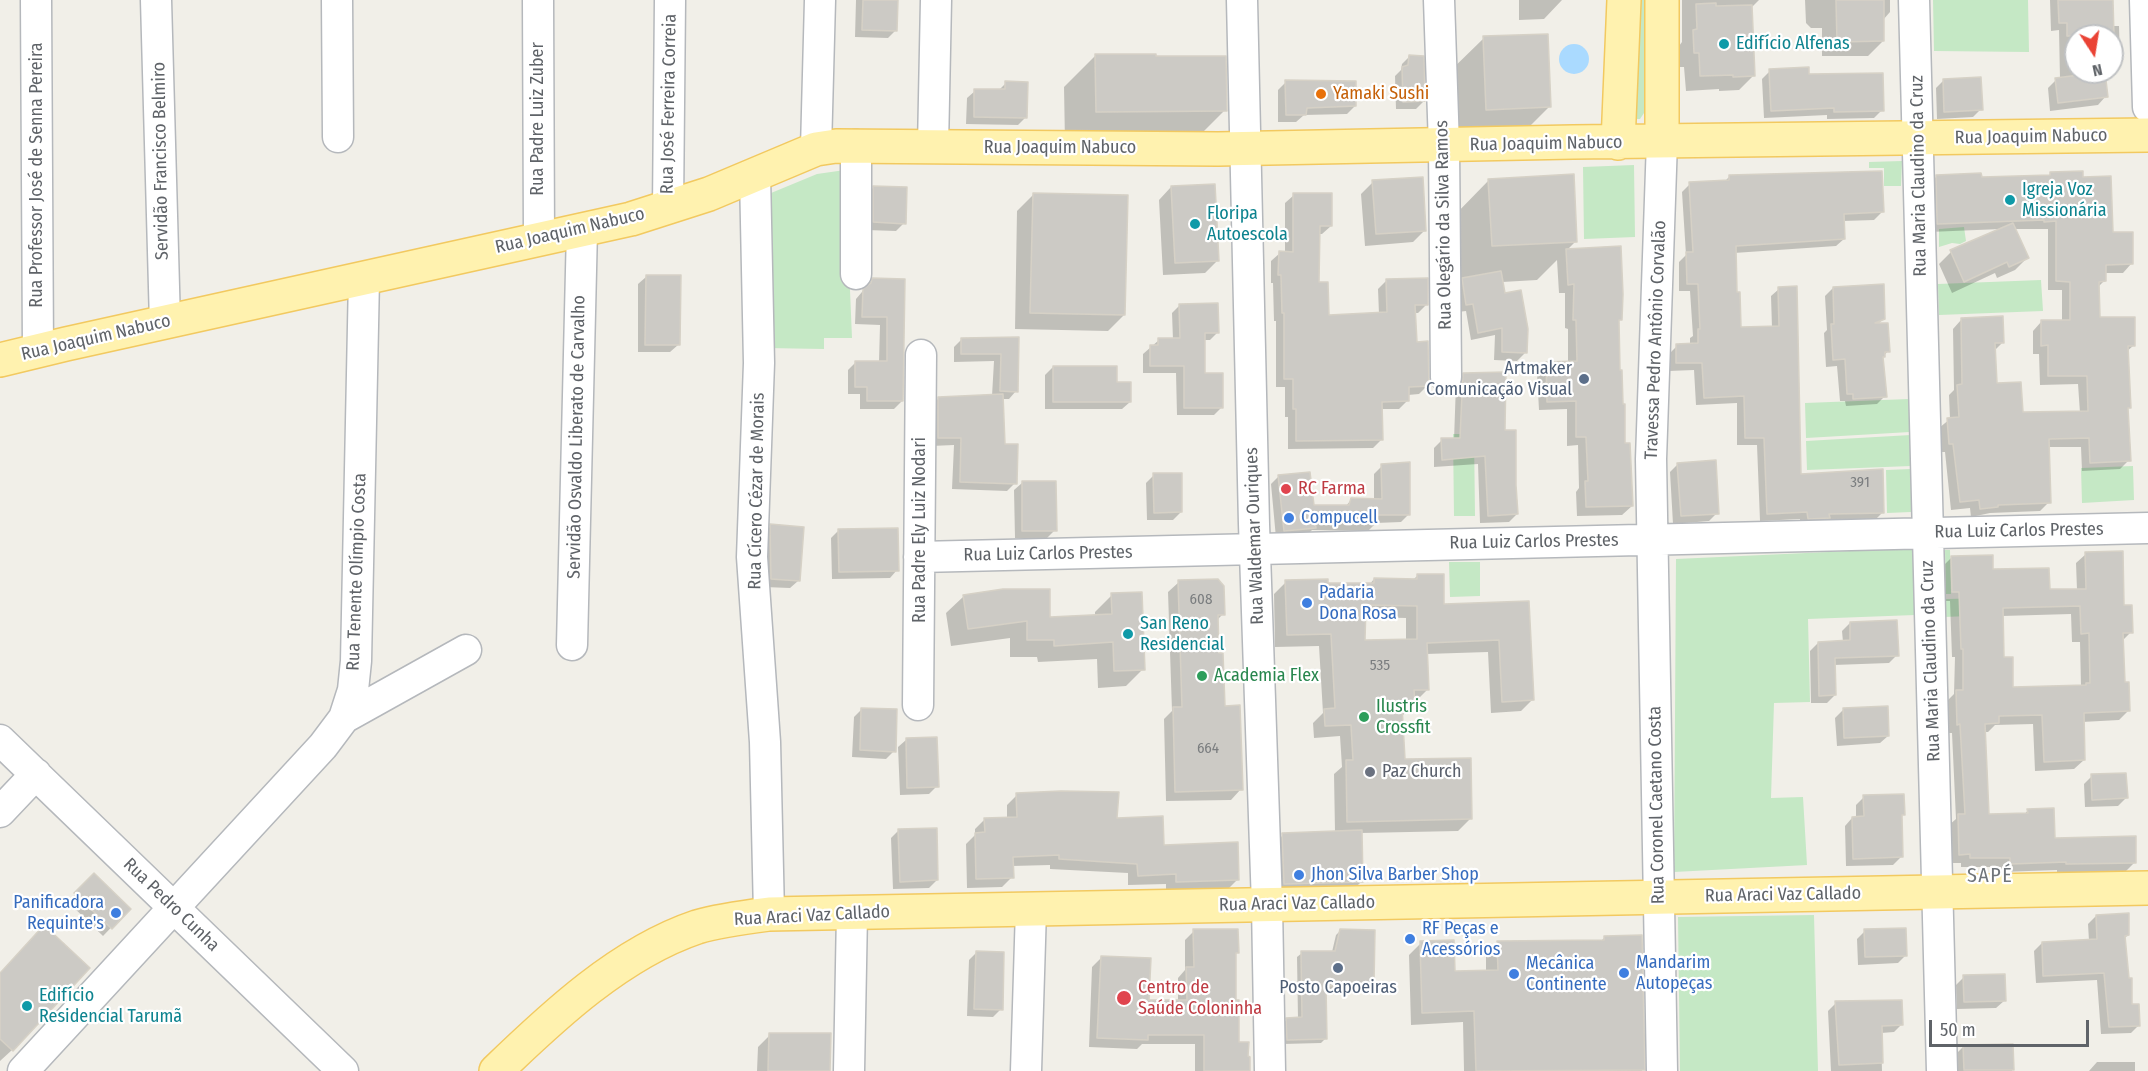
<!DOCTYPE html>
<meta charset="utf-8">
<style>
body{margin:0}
#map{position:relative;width:2148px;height:1071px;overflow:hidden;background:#f1efe8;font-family:"Fira Sans Condensed",sans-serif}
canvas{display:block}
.north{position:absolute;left:2064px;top:24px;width:60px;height:60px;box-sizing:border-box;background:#fff;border:2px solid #bfc1c3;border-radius:50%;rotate:168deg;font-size:16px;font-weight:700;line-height:24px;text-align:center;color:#5f6368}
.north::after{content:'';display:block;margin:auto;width:21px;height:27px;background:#ea4335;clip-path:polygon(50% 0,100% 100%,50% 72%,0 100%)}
.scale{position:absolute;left:1929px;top:1020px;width:160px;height:27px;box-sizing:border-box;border:3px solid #5f6368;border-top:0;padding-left:8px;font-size:18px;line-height:21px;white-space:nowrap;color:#5f6368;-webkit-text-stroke:4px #fff;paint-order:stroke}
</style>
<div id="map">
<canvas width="2148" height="1071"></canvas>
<div class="north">N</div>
<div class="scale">50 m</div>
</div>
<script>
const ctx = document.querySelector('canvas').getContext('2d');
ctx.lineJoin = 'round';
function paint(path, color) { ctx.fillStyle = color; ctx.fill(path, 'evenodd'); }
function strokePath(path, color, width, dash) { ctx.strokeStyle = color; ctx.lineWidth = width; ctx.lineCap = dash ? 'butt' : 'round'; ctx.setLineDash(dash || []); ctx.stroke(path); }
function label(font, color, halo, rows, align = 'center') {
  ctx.font = font + ' "Fira Sans Condensed",sans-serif'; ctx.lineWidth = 4.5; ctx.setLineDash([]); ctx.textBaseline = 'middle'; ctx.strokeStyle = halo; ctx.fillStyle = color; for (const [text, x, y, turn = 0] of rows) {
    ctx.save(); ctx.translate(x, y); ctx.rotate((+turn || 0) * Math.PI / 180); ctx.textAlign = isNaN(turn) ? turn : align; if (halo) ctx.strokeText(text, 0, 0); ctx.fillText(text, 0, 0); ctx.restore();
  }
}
const green = new Path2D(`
 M1635,0H1649L1644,113L1640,119H1630Z
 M1933,0H2028L2029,52L1934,51Z
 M1902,161L1901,186H1884V168H1869V162Z
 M1634,165L1635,237L1584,239L1583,167Z
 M845,170L852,338H824V349L766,348L759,198L817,174Z
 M1964,227L1966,241L1960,244L1952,243L1939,247V229Z
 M2041,280L2043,311L1939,315L1938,284Z
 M1909,399L1910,432L1806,438L1805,403Z
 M1453,434H1474L1475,516H1454Z
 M1911,435V466L1807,470L1806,441Z
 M2133,466L2134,500L2082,503L2081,468Z
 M1911,469V512L1887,513L1886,470Z
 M1915,548V615L1808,619L1810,702L1774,703L1771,798L1803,797L1807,865L1674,872L1676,559Z
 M1945,550H1950L1951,594H1946Z
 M1449,562H1480V596L1450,597Z
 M1997,598V615L1944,617V599Z
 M1814,915L1818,1071H1680L1678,917Z`);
const water = new Path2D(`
 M1559 59a15 15 0 1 1 30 0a15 15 0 1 1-30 0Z`);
const shadow = new Path2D(`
 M856,0H897L896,30L888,38L855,37Z
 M1519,0H1562L1544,19L1519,20Z
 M1682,0H1759L1751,8L1754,75L1739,90L1719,91V89L1686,91L1684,67H1680L1679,46L1682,42Z
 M1805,0H1890V12L1883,20V41L1868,56H1822V28H1811L1806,23Z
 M2050,0H2111L2112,26H2119L2120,58L2112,66V36H2076V72H2103L2106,96L2098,105L2050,111L2048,88L2056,80L2060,79L2059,30L2051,31Z
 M1484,38L1549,107L1511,145L1448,147L1445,76Z
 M1096,55L1225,110L1194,141L1065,143L1064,87Z
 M1410,56L1424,101L1416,109H1396L1395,76L1401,70L1402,64Z
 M1770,71L1808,76L1882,110L1874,118L1827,119V115L1764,118L1762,79Z
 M1944,80L1981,109L1973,117L1937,119L1936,88Z
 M1286,82L1355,106L1347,114L1304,115L1296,122H1278V90Z
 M1006,83L1026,117L1018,125L966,124L967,98L975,91H998Z
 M2051,173L2082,178L2111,234L2131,264L2123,273H2104V281L2098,287L2099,319L2133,346L2126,352L2129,407L2127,410L2129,460L2120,469L2082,471L2081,447H2047L2049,502L2040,511L1990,513L1971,517L1970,508L1951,510L1945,452H1940L1939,428L1950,419L1949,395L1954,390L1953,329L1961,320L2003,342L1994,351L1996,384L2021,414L2080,413L2078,384L2040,385L2039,354H2033V331L2041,322H2062V290H2048V229H2014L2027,258L2015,270L1997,278L1995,273L1952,293L1939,264L1951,252L2001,229L1929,232L1928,185L1936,177L1980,179L2048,176Z
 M1729,177L1882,212L1874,220L1843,221L1844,239L1836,246L1734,253L1735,294L1740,329L1772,328L1771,296L1779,289L1799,475L1883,512L1875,520L1800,526V519L1760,521L1757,445H1737V403L1696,405L1694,370L1669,371V354L1677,346L1690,345V338L1693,336L1690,291H1679V262L1686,255L1682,192L1690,184L1724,182Z
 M1489,180L1576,241L1567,250L1621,319L1617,323L1624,444L1632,506L1622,515L1577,516L1576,492L1579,488L1578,445L1567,446V409L1539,410L1537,373L1547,363H1568V329L1565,328V293H1559L1557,260L1537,280L1502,282L1504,295L1525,353L1517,361L1494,360L1495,335L1471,340L1466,311L1458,312L1451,219Z
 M1373,182L1425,230L1413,242L1365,246L1361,194Z
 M874,187L904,223L896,231L866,230V195Z
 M1171,187L1217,261L1205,273L1163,275L1159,200Z
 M1033,195L1124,315L1108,331L1015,329L1017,211Z
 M1294,195L1331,226L1322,234H1319L1317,284L1327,316L1379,314L1378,289L1386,281L1427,304L1418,313H1414L1415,343L1427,386L1419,394L1408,395V400L1399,409H1381L1382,439L1373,448L1288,449V417H1285V387H1276V321H1274L1273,283H1271V261L1280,253H1285V203Z
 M646,277L678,345L670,352H638V284Z
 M873,279L903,280L902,401L894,409H860V394H848V370L856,362H879L880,325L855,324L856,299Z
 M1833,288L1884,318L1877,325L1888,351L1882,358L1885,396L1877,404L1846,406L1845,401H1840L1837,366L1826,367L1824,333L1827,330L1825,296Z
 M1180,305L1218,332L1210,340H1203V375L1222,407L1214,415H1177L1176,373H1143V354L1159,340H1173L1172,313Z
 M962,339H1017L1016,391L1009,399H1002L1004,446L1015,483L1007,491L952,489L954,445L931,446V406L939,398L992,396L994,361L954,362V347Z
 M1053,367L1115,383L1130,402L1122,409H1045V375Z
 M1464,375L1504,432L1517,514L1509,522L1480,523L1478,464L1434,467V448L1442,440H1454L1456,383Z
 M1678,464L1717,513L1709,521L1673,524L1670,472Z
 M1382,466L1409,514L1401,522L1376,523L1368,531L1312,530L1307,535L1276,538L1271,484L1279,476L1312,506L1345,507L1351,500H1374V474Z
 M1154,475L1181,512L1173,520H1147L1146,483Z
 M1022,483L1055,530L1047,538H1015L1014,490Z
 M771,526L798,581L790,588L764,587L763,534Z
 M839,530L897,570L890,578L832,579L831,538Z
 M2086,554L2122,607L2131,632L2122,641L2123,684L2128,711L2119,720L2082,722L2084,760L2074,769L2035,771L2033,724L1995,725L1988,732H1984L1988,815H2024L2028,810L2054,839L2135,862L2125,872L2057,873V870L2001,872V867H1961V863H1950L1949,825L1956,819L1952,733H1948L1947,701L1954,694L1955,657H1952L1950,601H1943L1942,567L1951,558L2048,591L2077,590L2076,563ZM2071,614L2072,642H2080L2081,687L2012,688L2003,659L2002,616Z
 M1417,576L1443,605L1527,603L1533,699L1521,711L1491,713L1488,652L1426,654L1428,689L1416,701H1413V705L1401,717L1403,761L1470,819L1458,831L1361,833L1362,881L1354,889L1277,891L1275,843L1283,835L1335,832L1334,774L1342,767L1340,736L1314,738L1313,723L1323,713L1319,646L1275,647L1274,594L1286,582L1369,585L1374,579L1413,580ZM1364,617L1406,618V641L1364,642Z
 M1179,582L1223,614L1216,621L1218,655L1224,707L1241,789L1231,800L1166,801L1164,719L1172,711L1168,592Z
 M1112,595L1143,669L1126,686L1098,688L1097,659L1038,662L1037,657H1010V638L951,646L946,613L964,596L1048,619L1095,616V612Z
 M1850,623L1897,655L1889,663L1834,665L1835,695L1827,703H1811L1810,651L1818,643L1843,642L1842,631Z
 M862,709L894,751L886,759L852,757L854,717Z
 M1843,710L1888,736L1880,743L1837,746L1835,718Z
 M906,740L937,786L929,794L900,795L898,747Z
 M2092,776L2126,798L2118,806L2085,807L2084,784Z
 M1017,795L1115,820L1163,846L1238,879L1228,889L1166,891V884L1128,885V873L1050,869V865L1012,866V877L1002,887L967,888L966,844L975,835V829L985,819H1007V805Z
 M1864,797L1903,814L1900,817L1901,857L1893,865L1846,866L1845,826L1852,818H1856V805Z
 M899,830L937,880L929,888L893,889L891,838Z
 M94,875L129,909L103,936L68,902Z
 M2096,916L2128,935L2124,939L2131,1006L2139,1025L2131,1033L2101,1034L2097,980L2036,983L2034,951L2042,943L2089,941L2088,924Z
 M44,927L12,1050L0,1061V973Z
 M1341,930L1373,984L1368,988L1325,990V1039L1321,1043L1283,1044V1024L1287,1019H1298L1297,957L1302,953L1332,952L1336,935Z
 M1194,931L1237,953L1234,955L1237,1044L1249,1071H1195V1044H1142L1137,1049L1089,1047L1092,967L1101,958L1148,1002H1178V978L1185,970V940Z
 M1865,931L1906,955L1898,963L1858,965L1857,939Z
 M1604,938L1642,1071H1464L1463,1022L1411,1025L1409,955L1421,943L1454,972L1486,971V955L1498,943L1601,941Z
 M977,952L1001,1009L993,1017L967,1016L969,960Z
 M1964,977L2004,1001L1996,1008L1957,1009L1956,985Z
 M1836,1003L1901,1025L1894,1032L1881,1033L1882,1071H1831L1828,1011Z
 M770,1035L828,1071H757L758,1047Z
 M2012,1045V1071H1956V1054L1964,1046Z
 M2097,1062H2135V1071H2089Z`);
const building = new Path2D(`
 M863,0H898L897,31L862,30Z
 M1836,0H1884V41L1837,42Z
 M2058,0H2113L2114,36H2067V23H2059Z
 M1716,3V6L1752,5L1755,76L1733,77V75L1700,76L1699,53H1694L1693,30L1697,29L1696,4Z
 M1548,34L1551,107L1486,110L1483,36Z
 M1095,54H1156V56H1226L1227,111L1096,112Z
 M1409,55L1424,56L1425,101L1403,102L1402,67L1408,65Z
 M1809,67V74L1883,73L1884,111L1834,112V108L1771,111L1769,69Z
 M2105,72L2108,97L2058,103L2055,78Z
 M1981,77L1983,110L1944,112L1943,79Z
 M1285,80L1356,81V106L1307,108L1306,115H1286Z
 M1005,81L1028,82L1027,118L974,117V89H1005Z
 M1882,171L1884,212L1844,214L1845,239L1736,246L1737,292H1740L1741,327L1779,326L1778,287L1797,286L1801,474L1883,469L1884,513L1829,514L1830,518L1808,519L1807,512L1767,514L1764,438H1745L1744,396L1704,398L1702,363H1676V344L1698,343V329H1700L1698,284H1687L1686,252H1693L1689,182L1729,180V175Z
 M2083,171V177L2111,176L2113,232H2133V264L2106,265V281L2099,282L2100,317H2135V346H2128L2131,408H2128L2131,461L2090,463L2089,438L2049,439L2051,503L1998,505V507L1980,509L1979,500L1960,502L1953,444H1949L1947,418L1959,417L1957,385L1962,384L1961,318L2003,316L2004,343H1995L1997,383L2021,382L2023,412L2088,411L2087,376H2048V345L2041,346V320H2070V282L2056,281V221L2044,222V220L1937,224L1936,175L1981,173L1982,177L2050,175V172Z
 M1574,174L1577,242L1492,246L1488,179Z
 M1423,177L1426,231L1376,234L1372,180Z
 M1215,184L1219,261L1175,263L1171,186Z
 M873,186L907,187L906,224L873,222Z
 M1033,193L1128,195L1125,315L1030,313Z
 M1293,193H1332V226H1320L1319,282H1328L1329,315L1387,312L1386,279L1428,278V305H1415L1417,342L1428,341L1429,386L1409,387V401L1382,402L1383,440L1296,441V409H1293V379H1284V313H1282L1281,275H1278L1279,251L1293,252Z
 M2013,223L2029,258L2009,267L2007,262L1964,282L1950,250Z
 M1621,246L1623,294L1622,320H1619L1620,370H1622L1623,404H1625V443H1630L1633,506L1586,507L1585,481H1588L1586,437H1576V401L1547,402L1546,362L1577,361L1576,320H1573L1574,284L1568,285L1566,249Z
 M1501,271L1505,293L1521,290L1528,329L1527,353L1502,352V328L1478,333L1473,304L1466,305L1462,278Z
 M646,275H681L680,345H645Z
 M872,278L905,279L903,401H867V387H855V361H887V317H862L863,289L871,283Z
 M1884,284L1885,319L1875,323H1888L1890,352H1885V357H1883L1887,397L1853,399V394H1847L1845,359L1833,360L1831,324H1834L1833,287Z
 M1218,303L1219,333H1205V373H1223V408H1184V366H1150V345H1158V338H1180L1179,304Z
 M1019,337L1018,392L1000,391L1001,354H961V338Z
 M1053,366H1117V382H1131V402H1053Z
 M1506,372L1505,430H1516V485L1518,514L1488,516L1485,456L1442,460L1441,438H1460L1463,373Z
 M1003,394L1005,444H1018L1017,484L960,482L961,438H938V397Z
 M1716,460L1719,514L1681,516L1677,463Z
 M1410,462V515H1377V523L1315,522L1316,528L1284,531L1278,475L1310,472L1314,505H1349L1351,498L1382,499L1381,464Z
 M1153,473H1182V512L1154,513Z
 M1022,481H1056L1057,531H1022Z
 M770,524L804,527L800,581L771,579Z
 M898,528L899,571L839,572L838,529Z
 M2123,551L2124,605H2132L2133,633H2123L2125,682H2129L2130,711L2084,713L2085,760L2044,762L2042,715L1999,716V723L1985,724L1989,814L2028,813L2027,809L2054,808L2055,838L2136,836V863L2066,864V862L2010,864V858H1970V854L1959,855L1958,814H1965L1960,724L1957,725L1956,690H1963V649H1961L1959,592H1952L1951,556L1993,555V569L2049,568L2050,589H2086L2085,552ZM2080,606L2081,634L2089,633L2090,683H2086V685L2013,687V657H2004L2003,608Z
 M1417,574H1444V604L1529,601L1534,700L1502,702L1499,640L1427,643L1429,690H1414L1415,706H1402L1405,759L1471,758L1472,819L1347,822L1346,760H1353L1351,725L1325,726L1324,709L1335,708L1331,634L1287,635L1285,580L1328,579V583H1374V578L1417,579ZM1366,605L1417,606V639L1365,640Z
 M1218,579L1224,586L1225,615H1218L1219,653H1223L1225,706L1240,705L1243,790L1175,792L1173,707H1182L1178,580Z
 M1003,589H1050V617L1112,614L1111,593L1142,592L1145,670L1114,671L1113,642L1054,646V640H1027V621L968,629L963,595Z
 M1897,620L1899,656L1835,658L1836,695L1819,696L1818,642L1850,640V622Z
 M1888,706L1889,736L1844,738L1843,708Z
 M861,708L897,709L896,752L860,750Z
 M937,737L939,787L907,788L906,738Z
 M2126,773L2128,798L2092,800L2091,774Z
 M1061,791L1119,792L1117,818L1163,816L1164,845L1238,842L1239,880L1176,882V874L1138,876L1137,864L1059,859V855L1013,857L1014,878L976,879L975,833L985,832L984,818L1017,817L1016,793Z
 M1904,794L1905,815H1902L1903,857L1853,859L1852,817L1864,816L1863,795Z
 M937,828L938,880L900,882L898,829Z
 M1362,830L1363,882L1284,884L1282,833Z
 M94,873L131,909L112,929L74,893Z
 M2129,913V935L2125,936L2129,978H2132V1004H2139L2140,1026L2109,1027L2104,973L2043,976L2042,942L2097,939L2096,915Z
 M44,925L90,968L13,1051L0,1039V973Z
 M1906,928L1907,956L1865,957L1864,929Z
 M1193,929H1238L1239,953H1236V1000H1239V1042H1249L1248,1056L1250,1057V1071H1204V1035H1148V1040L1097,1038L1101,956L1151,958L1149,1000H1187L1186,967H1194Z
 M1340,929L1375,930L1374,984L1326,986L1327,1039L1287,1040L1286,1018L1302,1017L1301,951H1335Z
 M1642,935L1645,1070L1476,1071L1474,1011L1422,1013L1420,941L1454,940L1455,971L1498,970L1497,941L1604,940V936Z
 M976,951L1004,952L1003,1010L974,1009Z
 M2005,974L2006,1001L1964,1002L1963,975Z
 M1902,1000L1903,1025L1882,1026L1883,1063L1839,1065L1835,1001Z
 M769,1033H831L830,1071H768Z
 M2013,1044L2014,1070H1964L1963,1045Z`);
const minor = new Path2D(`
 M36,0L38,351
 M156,0L165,323
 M337,0L338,137
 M538,0L539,238
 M1242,0L1254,524L1267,905L1270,1071
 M1439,0L1444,146L1446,377
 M1914,0L1942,1071
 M2145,0L2148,107
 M856,145V274
 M933,147L936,0
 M816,149L820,0
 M755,175L759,363L752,557L765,742L769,914
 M668,208L670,0
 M919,557L2148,528
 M572,645L582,229
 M918,705L921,355
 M344,718L466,650
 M0,740L343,1071
 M0,812L36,774
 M23,1071L323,746L344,718L353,690L356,661L364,278
 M849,1071L852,913
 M1026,1071L1031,909
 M1662,1071L1651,459L1662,141`);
const major = new Path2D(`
 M1662,0V141
 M1618,143L1624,0
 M0,360L66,344L631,219L709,194L816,149L836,146L1218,149L1573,142L2148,135
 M496,1071C553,1016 620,953 697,927C720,920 745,917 769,914L2148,888`);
const markers = [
 [1724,44,6,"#0f9aa8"],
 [1321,94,6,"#e8710a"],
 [2010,200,6,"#0f9aa8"],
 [1195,224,6,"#0f9aa8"],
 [1584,379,6,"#5c6f8a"],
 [1286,489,6,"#e0444e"],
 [1289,518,6,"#3f7fe0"],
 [1307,603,6,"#3f7fe0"],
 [1128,634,6,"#0f9aa8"],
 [1202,676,6,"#2e9e5b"],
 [1364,717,6,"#2e9e5b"],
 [1370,772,6,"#6b7280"],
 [1299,875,6,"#3f7fe0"],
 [116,913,6,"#3f7fe0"],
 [1410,939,6,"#3f7fe0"],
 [1338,968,6,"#5c6f8a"],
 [1624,973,6,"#3f7fe0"],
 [1514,974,6,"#3f7fe0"],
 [1124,998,8,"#e0444e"],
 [27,1006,6,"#0f9aa8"]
];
const numberNames = [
 ["391",1860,483],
 ["608",1201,600],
 ["535",1380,666],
 ["664",1208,749]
];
const cultureNames = [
 ["Edifício Alfenas",1736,44],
 ["Igreja Voz",2022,190],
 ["Missionária",2022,211],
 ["Floripa",1207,214],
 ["Autoescola",1207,235],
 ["San Reno",1140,624],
 ["Residencial",1140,645],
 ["Edifício",39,996],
 ["Residencial Tarumã",39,1017]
];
const foodNames = [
 ["Yamaki Sushi",1333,94]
];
const streetNames = [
 ["Rua José Ferreira Correia",669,104,-89],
 ["Rua Padre Luiz Zuber",538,119,-90],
 ["Rua Joaquim Nabuco",2031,137,-1],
 ["Rua Joaquim Nabuco",1546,144,-1],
 ["Rua Joaquim Nabuco",1060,148],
 ["Servidão Francisco Belmiro",161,161,-91],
 ["Rua Professor José de Senna Pereira",37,175,-90],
 ["Rua Maria Claudino da Cruz",1919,176,-91],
 ["Rua Olegário da Silva Ramos",1444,225,-91],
 ["Rua Joaquim Nabuco",570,231,-13],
 ["Rua Joaquim Nabuco",96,338,-13],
 ["Travessa Pedro Antônio Corvalão",1656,340,-88],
 ["Servidão Osvaldo Liberato de Carvalho",577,437,-89],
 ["Rua Cícero Cézar de Morais",757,491,-89],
 ["Rua Padre Ely Luiz Nodari",920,530,-90],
 ["Rua Luiz Carlos Prestes",2019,531,-1],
 ["Rua Waldemar Ouriques",1255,536,-92],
 ["Rua Luiz Carlos Prestes",1534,542,-1],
 ["Rua Luiz Carlos Prestes",1048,554,-1],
 ["Rua Tenente Olímpio Costa",357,572,-88],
 ["Rua Maria Claudino da Cruz",1931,661,-92],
 ["Rua Coronel Caetano Costa",1657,805,-91],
 ["Rua Araci Vaz Callado",1783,895,-1],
 ["Rua Araci Vaz Callado",1297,904,-1],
 ["Rua Pedro Cunha",171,905,44],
 ["Rua Araci Vaz Callado",812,916,-3]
];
const serviceNames = [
 ["Artmaker",1572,369],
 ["Comunicação Visual",1572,390],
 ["Posto Capoeiras",1338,988,"center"]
];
const healthNames = [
 ["RC Farma",1298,489],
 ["Centro de",1138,988],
 ["Saúde Coloninha",1138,1009]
];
const shopNames = [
 ["Compucell",1301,518],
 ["Padaria",1319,593],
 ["Dona Rosa",1319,614],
 ["Jhon Silva Barber Shop",1311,875],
 ["Panificadora",104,903,"right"],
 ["Requinte's",104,924,"right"],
 ["RF Peças e",1422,929],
 ["Acessórios",1422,950],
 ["Mandarim",1636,963],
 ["Autopeças",1636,984],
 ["Mecânica",1526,964],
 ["Continente",1526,985]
];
const leisureNames = [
 ["Academia Flex",1214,676],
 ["Ilustris",1376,707],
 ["Crossfit",1376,728]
];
const worshipNames = [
 ["Paz Church",1382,772]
];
const neighbourhoodNames = [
 ["SAPÉ",1990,876]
];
paint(green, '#c5e8c5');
paint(water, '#aadaff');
paint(shadow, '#0003');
paint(building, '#cccac5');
strokePath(building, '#d6d1c6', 1.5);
strokePath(minor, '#b5b8bc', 33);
strokePath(major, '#f2c960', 36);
strokePath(minor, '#fff', 30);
strokePath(major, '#fff2af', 33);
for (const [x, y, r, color] of markers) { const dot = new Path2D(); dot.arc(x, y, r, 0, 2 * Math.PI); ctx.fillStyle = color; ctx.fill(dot); strokePath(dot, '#fff', 2); }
label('15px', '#7a7d7f', null, numberNames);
label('18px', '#0d838f', '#fff', cultureNames, 'left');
label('18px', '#c56008', '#fff', foodNames, 'left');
label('18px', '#5f6368', '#fff', streetNames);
label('18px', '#4e5e75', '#fff', serviceNames, 'right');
label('18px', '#be3a42', '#fff', healthNames, 'left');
label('18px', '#366cbe', '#fff', shopNames, 'left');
label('18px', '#27864d', '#fff', leisureNames, 'left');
label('18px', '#5b616d', '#fff', worshipNames, 'left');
ctx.letterSpacing = '1.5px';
label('20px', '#70757a', '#fff', neighbourhoodNames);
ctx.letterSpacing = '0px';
</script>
